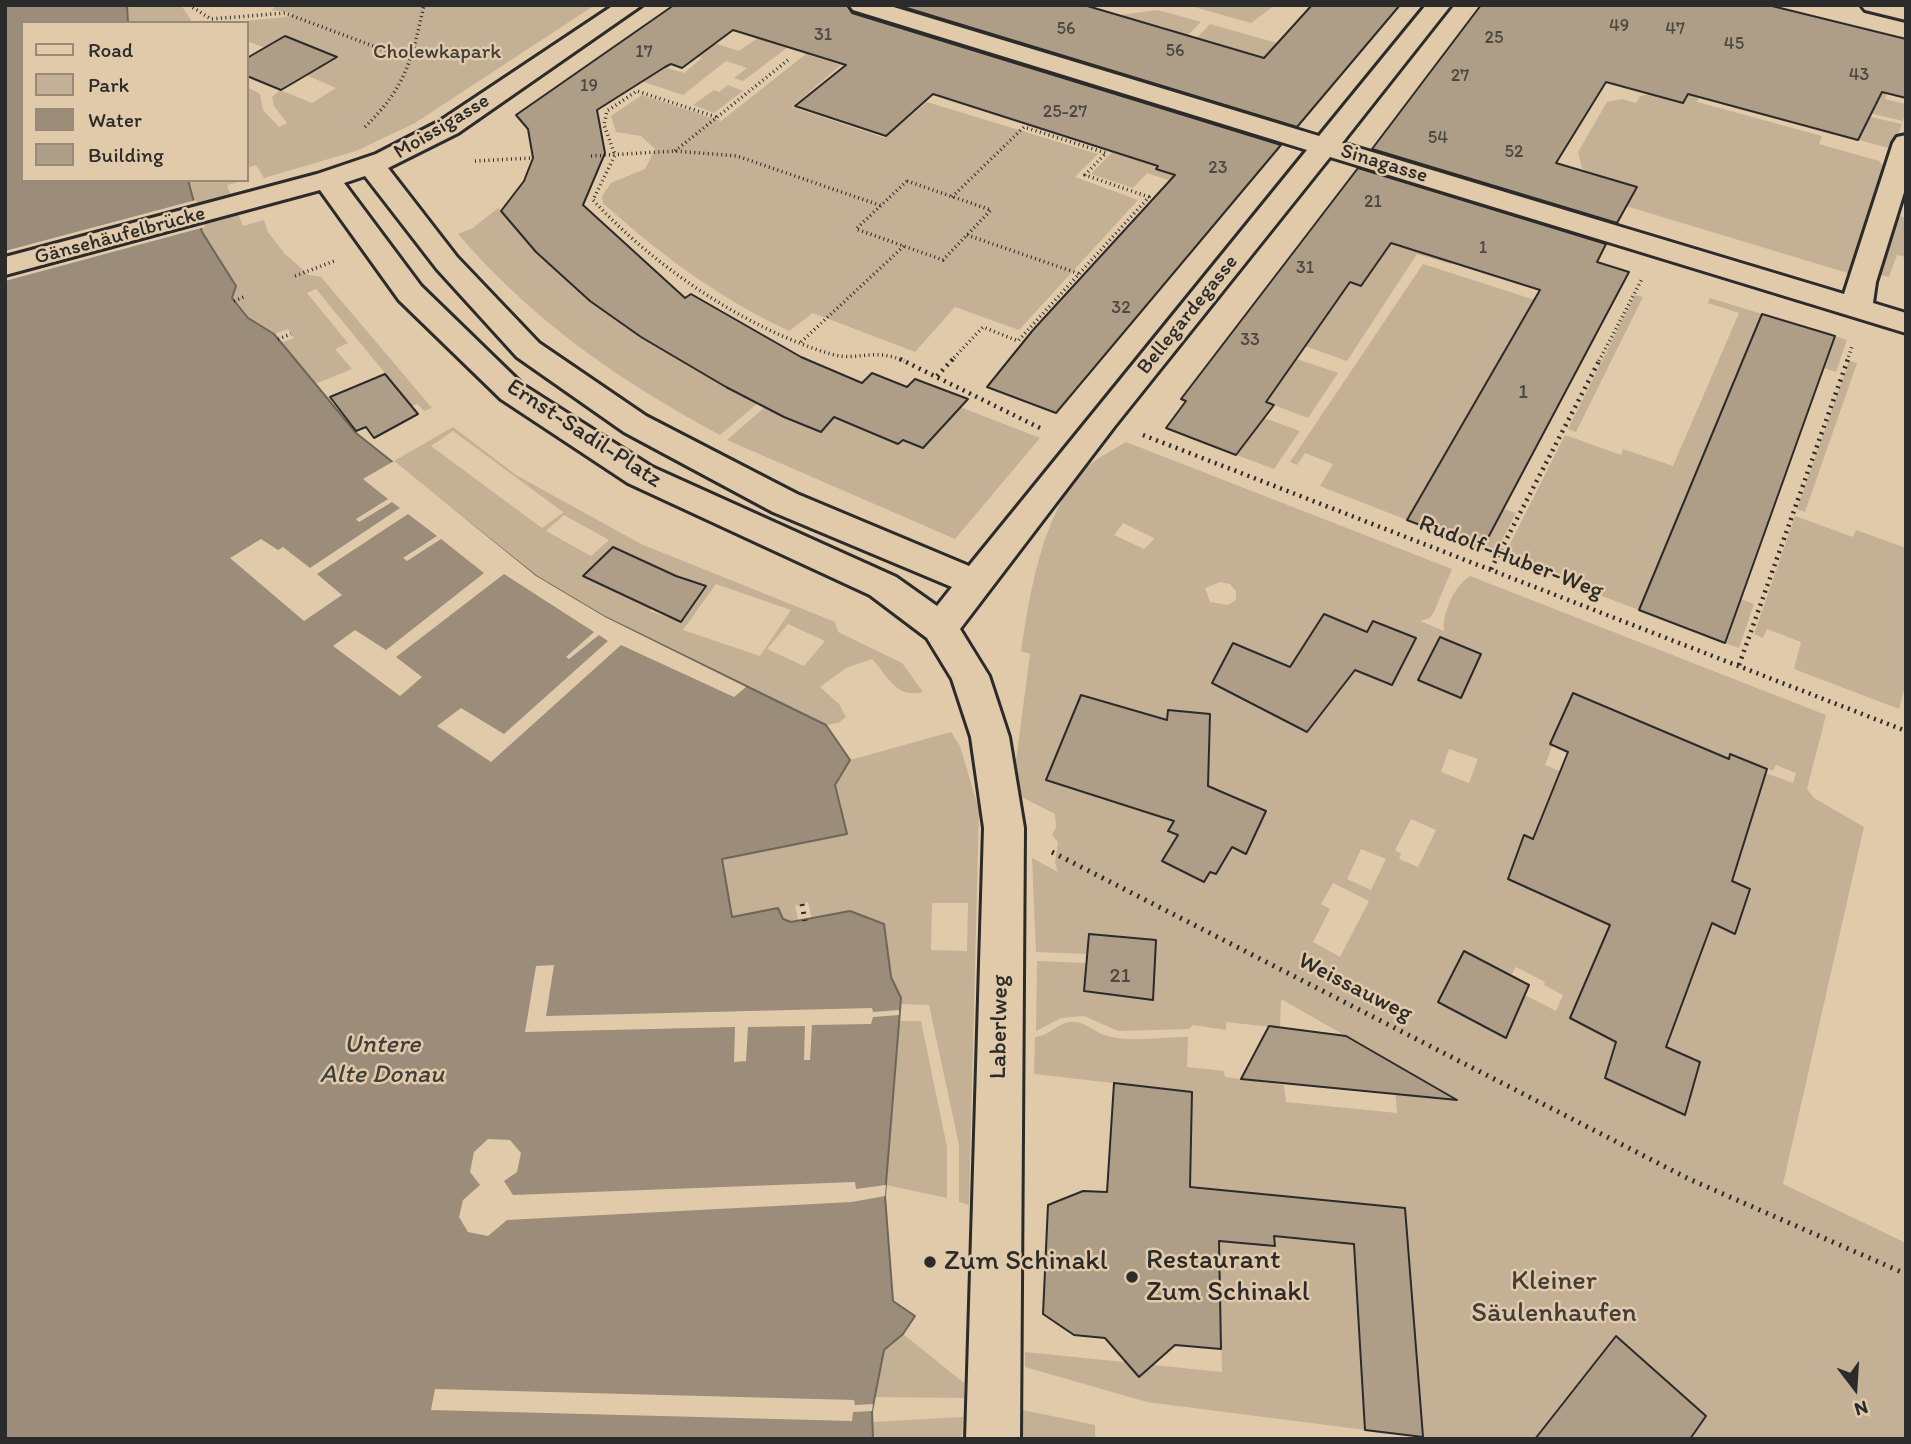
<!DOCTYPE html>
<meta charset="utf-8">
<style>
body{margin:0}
#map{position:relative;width:1911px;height:1444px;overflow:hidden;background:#e1caaa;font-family:Itim,sans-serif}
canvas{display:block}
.frame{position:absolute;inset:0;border:7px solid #2b2b2b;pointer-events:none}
.legend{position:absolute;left:21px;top:21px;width:228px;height:161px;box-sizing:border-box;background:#e1caaa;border:2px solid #988a77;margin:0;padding:9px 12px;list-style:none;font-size:21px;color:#2b2b2b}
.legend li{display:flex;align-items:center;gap:14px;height:35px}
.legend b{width:35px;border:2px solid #988a77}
.north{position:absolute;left:1820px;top:1353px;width:70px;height:70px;-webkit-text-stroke:5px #e1caaa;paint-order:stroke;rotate:163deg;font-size:19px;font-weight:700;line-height:28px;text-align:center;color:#2b2b2b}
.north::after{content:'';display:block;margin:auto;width:24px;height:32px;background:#2b2b2b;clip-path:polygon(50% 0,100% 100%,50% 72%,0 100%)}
</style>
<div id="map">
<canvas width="1911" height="1444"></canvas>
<div class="frame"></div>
<ul class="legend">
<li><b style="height:9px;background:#e1caaa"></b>Road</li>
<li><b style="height:19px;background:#c3b095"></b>Park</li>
<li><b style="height:19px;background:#9b8d7a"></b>Water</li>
<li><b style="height:19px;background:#af9e87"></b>Building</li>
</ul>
<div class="north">N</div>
</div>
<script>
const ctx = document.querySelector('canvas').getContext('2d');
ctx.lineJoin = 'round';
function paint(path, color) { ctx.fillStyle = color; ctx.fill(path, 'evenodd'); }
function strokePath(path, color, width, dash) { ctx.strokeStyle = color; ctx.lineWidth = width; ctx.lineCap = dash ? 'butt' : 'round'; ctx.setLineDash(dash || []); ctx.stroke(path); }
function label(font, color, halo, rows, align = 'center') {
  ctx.font = font + ' Itim,sans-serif'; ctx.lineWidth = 5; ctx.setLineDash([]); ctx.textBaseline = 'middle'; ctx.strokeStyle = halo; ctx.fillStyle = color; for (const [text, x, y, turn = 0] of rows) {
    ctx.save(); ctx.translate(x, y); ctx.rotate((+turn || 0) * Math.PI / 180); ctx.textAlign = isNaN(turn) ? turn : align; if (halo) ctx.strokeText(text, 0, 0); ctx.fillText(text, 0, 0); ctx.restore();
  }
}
const green = new Path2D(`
 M127,5H181L193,23H128Z
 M276,5H595L415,123L356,151L264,178L256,165L247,168V87L260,94L263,110L279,127L287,123L274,106L272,97L280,90L312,103L336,88L306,75L337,57L281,54L247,41V23H225L286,17L293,13L272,10Z
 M1187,5H1275L1251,23Z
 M1158,10L1201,22L1185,38L1161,27L1119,15Z
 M1210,24L1291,47L1278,61L1219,44L1216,47L1194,41Z
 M765,33L788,47L743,81L734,78L747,68L726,61L683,95L638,80L658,65L684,73L702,58L685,53L696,37L739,51Z
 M806,54L841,65L792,107L885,138L927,102L1098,154L1075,177L1138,200L1019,330L955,307L915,352L813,313L789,331C723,300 666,259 612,211L603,203L602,196L611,183L645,169L655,149L641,136L616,132L611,116L642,95L721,121Z
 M728,85L743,91L714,113L693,105L714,90L719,92Z
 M1855,85L1887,94L1885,99L1906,104L1903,121L1873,114Z
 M1651,94L1683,103L1688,94L1699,97L1697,102L1822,136L1819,144L1879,161L1887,170L1851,274L1626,206L1582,168L1578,152L1607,102L1622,99L1636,103L1640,96Z
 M1871,117L1902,124L1892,149L1834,133L1856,127Z
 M1117,147L1158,166L1157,169L1184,171L1174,182L1147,173L1133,188L1091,174Z
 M188,180H246L227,185L243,226L264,220L268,232L285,254L309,275L321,277L432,408L424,411L417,404L412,406L316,289L307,293L348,343L335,349L352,369L315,384L281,343L294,338L288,329L274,334L248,318L231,298L236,286L202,232Z
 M498,208C571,291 660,353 758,403L720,435C618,380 534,322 458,234L473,228Z
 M1895,215L1906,218V257L1897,255L1889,277L1874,273Z
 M1381,232L1454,258L1451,264L1417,254L1347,361L1305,346L1347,281L1361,285L1377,264Z
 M1423,264L1535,300L1407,520L1320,486L1333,464L1305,453L1297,465L1290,462Z
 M1635,295L1643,297L1576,432L1568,429Z
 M1710,298L1762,314L1639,610L1503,558L1565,435L1621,455L1623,449L1673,466L1739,313L1708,303Z
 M1835,336L1847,340L1836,372L1824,368Z
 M1297,359L1338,373L1308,418L1266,402Z
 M1849,361L1857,363L1805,512L1797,509Z
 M765,407L838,413L852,425L898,444L903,440L923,448L960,407L1040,438L955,539L727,440Z
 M1264,418L1300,431L1274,469L1229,452Z
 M453,427L516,475L641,544L835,622L838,632L902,663L923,692C896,699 889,677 872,659L846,668L820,687L839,704L846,717L838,723L826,725L605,617L536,576L394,461ZM453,431L563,512H564L542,528L431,446ZM564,515L609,540L591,556L546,531ZM613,547L663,570L630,599L584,576ZM675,576L706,587L681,622L650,611ZM716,584L791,610L760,656L683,630ZM788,624L825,641L804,666L767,649Z
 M1126,442L1452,569L1434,612L1430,618L1420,621L1444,631C1442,613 1455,585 1470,576L1826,715L1807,789L1814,798L1864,827L1783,1184L1906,1243V1439H1423L1405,1208L1107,1178L1110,1135L1191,1144L1192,1092L1034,1074L1035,1037C1051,1036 1060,1020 1075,1022C1088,1023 1098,1035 1111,1037C1135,1042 1163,1037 1188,1037L1187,1067L1224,1071L1225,1077L1284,1085L1286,1102L1397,1113L1393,1063L1281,999L1280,1028L1226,1022V1030L1193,1025L1189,1029L1118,1031L1084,1016L1061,1018L1036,1031L1037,961L1087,963L1085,991L1153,999L1156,940L1089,934L1087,954L1036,952L1032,858L1058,872L1055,862L1058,842L1052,835L1056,827L1055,814L1012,792L1030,654L1021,651C1030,593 1042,513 1085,469C1096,458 1113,450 1126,442ZM1123,523L1154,538V539L1144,549L1114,535ZM1220,582L1230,584L1236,591V600L1228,605L1210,602L1205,588ZM1324,614L1358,628L1338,661L1303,646ZM1373,621L1416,638L1348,667ZM1440,637L1481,654L1461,697L1418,680ZM1573,693L1597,787L1545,765ZM1081,695L1156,717L1110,800L1046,780ZM1168,710L1209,714L1166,741ZM1680,739L1729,759L1731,754L1773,771L1776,765L1796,773L1793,783L1760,771L1750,800L1757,803L1751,820ZM1449,749L1478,759L1469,783L1441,772ZM1176,817L1225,858L1216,874L1210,872L1204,881L1163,861L1178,835L1168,830ZM1411,819L1436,830L1418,867L1399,859L1401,854L1395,850ZM1524,835L1533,839L1551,898L1508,879ZM1361,849L1386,859L1371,890L1347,879ZM1676,856L1750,889L1735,933L1659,900ZM1333,883L1369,901L1340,957L1313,942L1330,909L1321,904ZM1605,937L1691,979L1683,1001L1590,973ZM1464,951L1511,975L1516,967L1545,982L1544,985L1563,995L1556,1011L1525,995L1505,1038L1438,1002ZM1621,1027L1700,1062L1686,1115L1605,1078Z
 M1504,509L1516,513L1495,554L1482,549Z
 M1795,516L1853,537L1856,530L1906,548V683L1899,709L1794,669L1801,642L1767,629L1763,638L1754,634Z
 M1741,599L1754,604L1739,648L1725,643Z
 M951,732L960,746L979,810L969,1205L959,1202V1145L929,1005L900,1004C902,984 862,931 850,911L812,919L808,902L795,906L799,923L783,919L777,908L732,917L722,859L846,834L835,785L850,760ZM932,903H968L967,951L931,950Z
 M898,1021H921L947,1147V1198L886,1185Z
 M1274,1236L1354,1244L1365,1430L1147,1402L1025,1367V1352L1222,1372L1219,1240L1274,1246Z
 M903,1334L964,1383V1398L874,1397L884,1349Z
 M1023,1410L1095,1425V1439H1023Z
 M963,1417L962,1439H873L872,1422Z`);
const water = new Path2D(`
 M5,5H127L128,23H23V180H188L202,232L236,286L232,298L248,318L274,334L356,433L536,576L605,617L826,725L850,760L835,785L847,834L722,859L732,917L778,908L783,919L791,922L850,911L884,924L891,977L901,998L885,1196L893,1301L915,1316L903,1334L884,1350L872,1411L873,1439H5Z`);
const pier = new Path2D(`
 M196,200L205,227L5,281V251Z
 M394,461L536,576L605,617L746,687L734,697L621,645L491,762L437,726L461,708L504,734L608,641L599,635L569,659L566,657L594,632L504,574L396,657L422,677L400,696L333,646L355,630L386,650L484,573L441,539L407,561L403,558L437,536L408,514L317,574L342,595L304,621L230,558L261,539L278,550L283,547L310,568L400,508L392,502L359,522L356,519L388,499L363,479Z
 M554,965L546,1016L872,1008L873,1012L899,1010V1015L873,1017L871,1024L812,1025L810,1060H804L805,1026L748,1027L746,1061L734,1062L735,1027L525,1032L536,966Z
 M488,1139L510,1140L521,1153L517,1172L504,1181L513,1195L855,1182L856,1189L886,1185L885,1196L852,1202L507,1220L488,1236L468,1232L459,1217L463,1200L480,1185L470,1172L474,1152Z
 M435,1389L854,1400L855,1405L873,1404L872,1411L853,1412L852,1421L431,1410Z`);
const building = new Path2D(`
 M674,5H847L852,13L1281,145L1056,413L987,387L1033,330L1175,175L1156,169L1158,166L933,94L886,136L795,106L846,65L733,30L682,68L671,64L665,67L597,110L605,153L583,205L685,298L691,294L801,357L862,383L872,373L907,387L915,379L968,399L923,448L903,440L898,444L834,417L821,432L784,417L726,387L641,337L590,301L536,252L501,211L524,181L533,158L528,129L516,115Z
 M897,5H1084L1264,58L1312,5H1400L1297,127Z
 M1481,5H1768L1906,39V98L1882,92L1858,140L1688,94L1683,103L1606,82L1556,163L1637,187L1617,223L1372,149Z
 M285,36L337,57L281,90L247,76V58Z
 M1358,168L1606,244L1597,262L1629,272L1482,549L1407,520L1540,290L1391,243L1361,286L1350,282L1266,402L1274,405L1236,455L1166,428L1186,401L1181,399Z
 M1762,314L1835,336L1725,643L1639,610Z
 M385,374L418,414L374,438L366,427L356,431L330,397Z
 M613,547L676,576L706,586L681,622L583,576Z
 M1324,614L1367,632L1373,621L1416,638L1392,685L1355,670L1307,732L1212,683L1233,643L1290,667Z
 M1440,637L1481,654L1461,698L1418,680Z
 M1573,693L1729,759L1730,754L1767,769L1732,881L1750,889L1735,934L1712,923L1666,1047L1700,1062L1685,1115L1605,1078L1616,1042L1570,1018L1610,925L1508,879L1524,835L1533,839L1568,752L1550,744Z
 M1081,695L1167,720L1168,710L1210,714L1208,786L1266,811L1246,854L1232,847L1216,874L1210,872L1204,882L1162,861L1178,835L1168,831L1174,821L1046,780Z
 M1089,934L1156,940L1153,1000L1084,991Z
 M1464,951L1529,985L1506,1038L1438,1002Z
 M1269,1026L1346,1036L1457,1100L1241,1079Z
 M1114,1083L1192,1092L1190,1187L1405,1208L1423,1437L1365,1430L1354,1244L1274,1236L1275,1246L1219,1241L1221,1349L1175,1345L1139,1377L1105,1338L1074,1335L1043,1314L1048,1205L1083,1191L1107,1192Z
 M1616,1336L1706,1416L1690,1439H1535Z`);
const pathFar2 = new Path2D(`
 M189,5L211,19L285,13L389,52L413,56
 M716,117L637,91L607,111L604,125L615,155L593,200C652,265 746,329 831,354C857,362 874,347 904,361
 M365,127C406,87 412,59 424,5
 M675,151L788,60
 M591,156L675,151L737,156L882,206
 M475,161L532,158
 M907,181L991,210L943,260L856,229Z
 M967,235L1080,274
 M295,276L337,260
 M234,301L246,296
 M278,339L291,334
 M801,342L904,246
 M951,361L983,327L1018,341L1149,197L1085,175L1106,153L1024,127L952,197
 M1599,361L1642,279
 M1847,361L1853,344`);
const pathFar1 = new Path2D(`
 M900,359L1044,430
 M937,376L953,359
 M1143,435L1906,731
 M1491,569L1600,359
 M1739,665L1848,359`);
const path = new Path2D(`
 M1052,852L1689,1179L1906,1274
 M802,904L805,921`);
const minor = new Path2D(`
 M614,5H642L458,133L388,168L457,257L539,343L646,416L797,494L969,566L1307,150L853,10L849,5H887L1319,136L1426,5H1451L1342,143L1844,294L1893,143L1897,137L1906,135V186L1876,282L1873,303L1906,313V333L1330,157L1114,427L960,629L989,676L1009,737L1024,828L1020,1439H966L984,828L971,737L952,679L927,638L870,595L628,483L501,399L399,300L320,190L5,275V257L317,174L376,154L440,121ZM365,176L437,269L517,357L624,432L773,512L952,587L937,606L896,577L652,467L523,385L421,286L344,183Z
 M1861,5L1906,6V20L1865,10Z`);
const markers = [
 [930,1262,7,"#2b2b2b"],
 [1132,1277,7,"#2b2b2b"]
];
const farNumbernames = [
 ["49",1619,26],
 ["56",1066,29],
 ["47",1675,29],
 ["31",823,35],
 ["25",1494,38],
 ["45",1734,44],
 ["56",1175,51],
 ["17",644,52],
 ["43",1859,75],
 ["27",1460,76],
 ["19",589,86],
 ["25-27",1065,112],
 ["54",1438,138],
 ["52",1514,152],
 ["23",1218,168],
 ["21",1373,202],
 ["1",1483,248],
 ["31",1305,268],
 ["32",1121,308],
 ["33",1250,340]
];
const farParknames = [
 ["Cholewkapark",437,53]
];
const farStreetnames = [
 ["Moissigasse",442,127,-31],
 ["Sinagasse",1384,164,17],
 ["Gänsehäufelbrücke",120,236,-15],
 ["Bellegardegasse",1188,315,-51]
];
const numberNames = [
 ["1",1523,393],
 ["21",1120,977]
];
const streetNames = [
 ["Ernst-Sadil-Platz",584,434,33],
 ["Rudolf-Huber-Weg",1511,558,21],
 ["Weissauweg",1355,988,27],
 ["Laberlweg",1000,1027,-89]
];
const waterNames = [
 ["Untere",382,1045],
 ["Alte Donau",382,1075]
];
const nearPoinames = [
 ["Restaurant",1146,1261],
 ["Zum Schinakl",1146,1293],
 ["Zum Schinakl",944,1262]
];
const nearParknames = [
 ["Kleiner",1554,1282],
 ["Säulenhaufen",1554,1314]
];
paint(green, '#c3b095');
paint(water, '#9b8d7a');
strokePath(water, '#6e665a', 2);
paint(pier, '#e1caaa');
paint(building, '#af9e87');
strokePath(building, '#2b2b2b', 2);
strokePath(minor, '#2b2b2b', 6);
strokePath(pathFar2, '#2b2b2b', 3.5, [1, 3.5]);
strokePath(pathFar1, '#2b2b2b', 4.5, [2, 5]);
strokePath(path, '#2b2b2b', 5, [2, 6]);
paint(minor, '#e1caaa');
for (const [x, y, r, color] of markers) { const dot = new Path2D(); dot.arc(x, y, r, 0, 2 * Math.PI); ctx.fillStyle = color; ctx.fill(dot); strokePath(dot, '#e1caaa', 2.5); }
label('18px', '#4c4842', null, farNumbernames);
label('21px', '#423f3b', '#e1caaa', farParknames);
label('21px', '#2b2b2b', '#e1caaa', farStreetnames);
label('21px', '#4c4842', null, numberNames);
label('24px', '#2b2b2b', '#e1caaa', streetNames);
label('italic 26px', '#413f3b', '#e1caaa', waterNames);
label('28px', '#2b2b2b', '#e1caaa', nearPoinames, 'left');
label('28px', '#423f3b', '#e1caaa', nearParknames);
</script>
